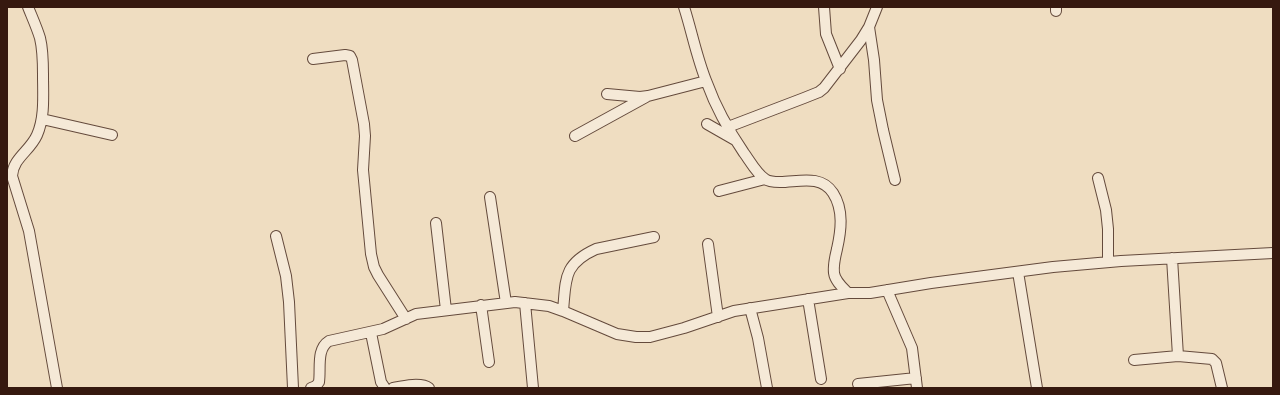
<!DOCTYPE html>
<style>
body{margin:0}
#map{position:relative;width:1280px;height:395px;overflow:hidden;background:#efddc1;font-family:"Libre Bodoni",serif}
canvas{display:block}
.frame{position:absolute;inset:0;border:8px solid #36190f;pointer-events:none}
</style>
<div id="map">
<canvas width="1280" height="395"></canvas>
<div class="frame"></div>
</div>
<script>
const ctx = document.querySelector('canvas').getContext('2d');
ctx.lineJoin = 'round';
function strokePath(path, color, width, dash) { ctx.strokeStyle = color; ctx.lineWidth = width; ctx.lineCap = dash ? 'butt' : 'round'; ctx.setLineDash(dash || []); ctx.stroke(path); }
const minor = new Path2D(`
 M28,7C32,17 37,28 40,38C43,50 43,63 43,75C43,95 45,117 37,135C30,151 13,158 12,176L29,231L57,388
 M684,7C692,32 697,59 707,83C716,108 729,131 744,153C750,161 756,173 765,179C769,182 775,182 780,182C798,182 821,174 833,193C844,210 841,231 837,249C835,257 833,265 834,273C835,281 843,288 848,293
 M824,7L826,34L840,69
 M1056,7V11
 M869,27L874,60L877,100L883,130L895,180
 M313,59L345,55L350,56L352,60L364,124L365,136L363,170L371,254L374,267L378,275L406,319
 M607,94L640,97L648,96L706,81
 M42,119L112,135
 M707,124L735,140
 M728,127L804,98L819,92L824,88L861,40L869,27L877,7
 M575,136L646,97
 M1098,178L1106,210L1108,229V262
 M719,191L765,179
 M490,197L506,303
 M436,223L446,310
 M276,236L286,276L289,302L293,388
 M708,244L718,317
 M1172,258L1178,356
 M1018,272L1037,388
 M887,290L912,348L917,388
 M808,299L821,379
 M525,303L533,388
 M481,305L489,362
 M750,308L758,338L767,388
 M563,311C566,279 563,264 596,249L654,237
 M371,333L381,382L385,388
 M1134,360L1178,356L1212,359L1216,363L1222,388
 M858,384L916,378
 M311,388L316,386L319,382C321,369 316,349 329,341L383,329L416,314L515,302L549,306L563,311L617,334L636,337H650L684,328L734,311L848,293H870L931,283L1053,267L1121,261L1273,253
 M393,388C403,386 421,382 429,388`);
strokePath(minor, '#644a3c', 12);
strokePath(minor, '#f5e9d7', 10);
</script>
